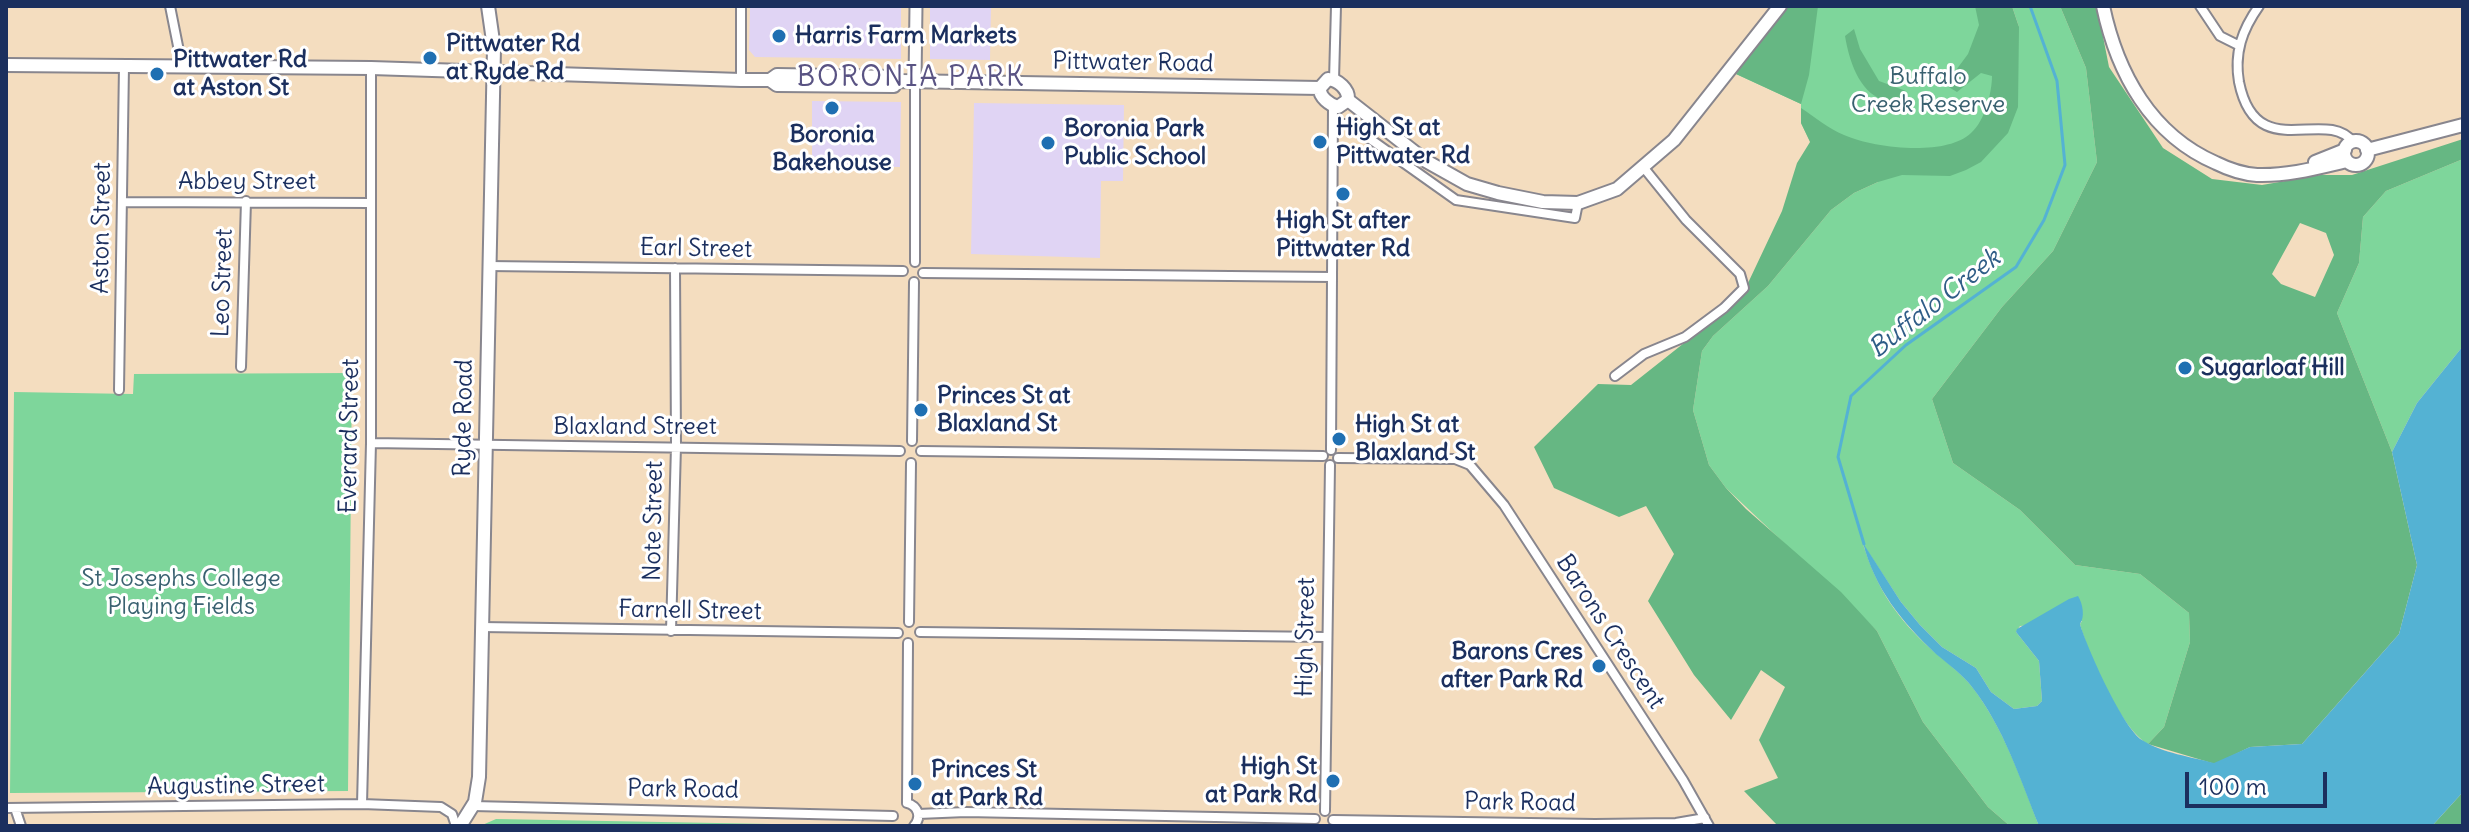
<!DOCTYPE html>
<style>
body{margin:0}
#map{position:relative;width:2469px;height:832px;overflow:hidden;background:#f4ddbf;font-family:Delius,sans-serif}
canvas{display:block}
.frame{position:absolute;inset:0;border:8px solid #1b2f5e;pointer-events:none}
.scale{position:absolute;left:2185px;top:772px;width:142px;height:36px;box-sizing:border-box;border:4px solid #1b2f5e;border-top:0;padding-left:10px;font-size:24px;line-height:28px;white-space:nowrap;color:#1b2f5e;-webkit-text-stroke:6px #fff;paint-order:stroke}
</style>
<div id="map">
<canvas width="2469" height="832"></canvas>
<div class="frame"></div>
<div class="scale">100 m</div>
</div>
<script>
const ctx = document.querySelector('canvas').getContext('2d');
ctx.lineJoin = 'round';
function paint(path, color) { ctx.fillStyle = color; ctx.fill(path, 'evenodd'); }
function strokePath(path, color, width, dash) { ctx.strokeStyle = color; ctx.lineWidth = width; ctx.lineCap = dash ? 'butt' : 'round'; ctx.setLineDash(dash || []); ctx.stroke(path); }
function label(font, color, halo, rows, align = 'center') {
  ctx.font = font + ' Delius,sans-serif'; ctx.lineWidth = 6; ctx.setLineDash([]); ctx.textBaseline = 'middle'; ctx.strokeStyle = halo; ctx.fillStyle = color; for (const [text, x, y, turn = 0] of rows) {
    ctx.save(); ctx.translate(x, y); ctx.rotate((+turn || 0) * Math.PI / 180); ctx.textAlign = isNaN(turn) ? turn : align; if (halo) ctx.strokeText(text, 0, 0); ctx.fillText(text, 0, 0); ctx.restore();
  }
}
const built = new Path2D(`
 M750,6L901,7V59L755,57L749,50Z
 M930,6H991L990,60L930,59Z
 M812,101L901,102L900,167L812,166Z
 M974,103L1124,105L1123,181H1101L1100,258L971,254Z`);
const green = new Path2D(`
 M1786,6H2007L2019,27L2012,6H2060L2086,68L2097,162L2053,251L2002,307L1932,399L1953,463L2020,510L2075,565L2140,574L2189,613L2190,642L2164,727L2148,744C2121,729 2088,654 2080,624L2082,621L2020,626L2016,632L2039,661L2042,701L2037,706L2014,709L1991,692L1976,668L1942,647L1920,625L1901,602L1863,544C1878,591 1896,617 1932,650C1946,662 1962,674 1973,688C2004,729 2021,779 2039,826H2010L1988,807L1923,722L1877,631L1726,488L1709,465L1693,410L1702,351L1713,336L1768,286L1831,210L1854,193L1878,182L1815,151L1801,123V104L1736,74Z
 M2463,159V346L2417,403L2392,452L2337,313L2359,263L2363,217L2386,191Z
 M352,373L348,791L10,793L14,392L133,394L134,374Z
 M496,819L882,826H883H480Z`);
const forest = new Path2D(`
 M1786,6H1818L1809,75L1801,104L1736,74Z
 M1975,6H2012L2019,27L2018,107L2008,133L1981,162L1966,170L1950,176L1902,175L1878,182L1854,193L1831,210L1768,286L1713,336L1702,351L1693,410L1709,465L1726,488L1746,509L1841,592L1877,631L1923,722L1988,807L2010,826H1778L1744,791L1778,778L1759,740L1785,687L1761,670L1731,720L1694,675L1648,601L1674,554L1646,506L1619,517L1554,488L1534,447L1598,384L1631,385L1698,332L1735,290L1748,283L1782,211L1797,163L1810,142L1801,123V108C1815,117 1829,129 1844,135C1873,148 1946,157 1971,133C1985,121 1992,92 1992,76L1981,73L1957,92L1947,86L1948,81L1968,54L1979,25Z
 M2060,6H2097L2109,67L2163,148L2212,179L2262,185L2320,175H2352L2463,139V159L2386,191L2363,217L2359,263L2337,313L2392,452L2417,565L2399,634L2302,744L2250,747L2215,764L2148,744L2164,727L2190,642L2189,613L2140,574L2075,565L2020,510L1953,463L1932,399L2002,307L2053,251L2097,162L2086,68ZM2300,223L2326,233L2334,255L2315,297L2281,284L2272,274Z
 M1854,29L1860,49L1879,81L1906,91L1902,103C1896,102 1888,102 1883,100C1858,91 1849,59 1845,36Z
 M2463,792V826H2432Z`);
const water = new Path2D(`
 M2463,346V792L2432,826H2039C2020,779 2004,728 1972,687C1963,675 1948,664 1936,654C1901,621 1875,589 1863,543L1901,602L1920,625L1942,647L1976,668L1991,692L2014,709L2037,706L2042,701L2039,661L2016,632L2017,629L2069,599L2078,596C2083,604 2085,617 2080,624C2087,648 2123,728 2142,740C2162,753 2192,757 2214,763L2250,747L2302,744L2399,634L2417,565L2392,452L2417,403Z`);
const stream = new Path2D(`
 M1864,544L1838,457L1851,396L1906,345L2016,267L2044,220L2065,165L2057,81L2030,6`);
const minor = new Path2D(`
 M170,6L182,66
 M741,6V80
 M2200,6L2220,36L2238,45
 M2259,6C2242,30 2234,53 2239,82C2256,166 2325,106 2353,142
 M1334,80L1336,6
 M1333,124H1349L1456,200L1575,218L1578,203
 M123,202L371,203
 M915,262V81
 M488,266L903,271
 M923,273L1332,277
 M241,367L246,201
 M1615,376L1644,354L1685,337L1724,308L1744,288L1740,274L1686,220L1644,168
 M119,390L124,66
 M912,441L914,282
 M371,443L900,451
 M1331,450L1333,106
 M921,451L1323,456
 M1338,458L1455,459L1470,465L1504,505L1683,780L1709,826
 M909,622L911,463
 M481,627L898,633
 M671,631L676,446L675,268
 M920,632L1326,637
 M907,803L908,643
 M907,803C918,806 922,817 914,826
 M362,804L371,443V68
 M473,806L893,816
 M6,808L362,804L441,807L452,814L456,826
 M15,808L21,826
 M1325,811L1330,465
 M918,814L966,812L1315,819
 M1333,820L1595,824L1676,823L1705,818`);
const tertiary = new Path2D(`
 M915,81L916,6`);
const secondary = new Path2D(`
 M2103,6C2117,73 2151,135 2216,163C2228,169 2243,174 2257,175C2288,176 2317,168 2347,161
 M6,65L371,68L741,80H770L777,75L895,77L897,81
 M770,80L777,85L894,86L897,81H901L1320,88
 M1320,88L1328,79C1338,80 1349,89 1348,100
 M1320,88C1319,97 1330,105 1338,107L1348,100
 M1348,100L1426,161L1467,184L1498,193L1543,202L1578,203L1617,189L1674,140L1780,6
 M2344 153a12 12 0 1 1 24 0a12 12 0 1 1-24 0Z
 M2367,150L2463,125
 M2315,162L2345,150
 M460,826L475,802L479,777L494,48L488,6`);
const markers = [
 [779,36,8,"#1f6fb2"],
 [430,58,8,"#1f6fb2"],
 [157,74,8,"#1f6fb2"],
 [832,108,8,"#1f6fb2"],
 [1320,142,8,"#1f6fb2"],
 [1048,143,8,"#1f6fb2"],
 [1343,194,8,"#1f6fb2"],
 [2185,368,8,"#1f6fb2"],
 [921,410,8,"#1f6fb2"],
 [1339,439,8,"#1f6fb2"],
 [1599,666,8,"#1f6fb2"],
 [1333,781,8,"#1f6fb2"],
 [915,784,8,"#1f6fb2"]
];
const poiNames = [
 ["Harris Farm Markets",795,36],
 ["Pittwater Rd",446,44],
 ["at Ryde Rd",446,72],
 ["Pittwater Rd",173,60],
 ["at Aston St",173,88],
 ["High St at",1336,128],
 ["Pittwater Rd",1336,156],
 ["Boronia Park",1064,129],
 ["Public School",1064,157],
 ["Boronia",832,135,"center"],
 ["Bakehouse",832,163,"center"],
 ["High St after",1343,221,"center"],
 ["Pittwater Rd",1343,249,"center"],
 ["Sugarloaf Hill",2201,368],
 ["Princes St at",937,396],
 ["Blaxland St",937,424],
 ["High St at",1355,425],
 ["Blaxland St",1355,453],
 ["Barons Cres",1583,652,"right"],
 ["after Park Rd",1583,680,"right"],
 ["High St",1317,767,"right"],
 ["at Park Rd",1317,795,"right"],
 ["Princes St",931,770],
 ["at Park Rd",931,798]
];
const streetNames = [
 ["Pittwater Road",1133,63,1],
 ["Abbey Street",247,182],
 ["Aston Street",102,228,-89],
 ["Earl Street",696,249,1],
 ["Leo Street",223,283,-88],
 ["Ryde Road",464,418,-89],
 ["Blaxland Street",635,427],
 ["Everard Street",350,436,-89],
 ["Note Street",654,521,-89],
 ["Farnell Street",690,611,1],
 ["Barons Crescent",1610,632,57],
 ["High Street",1306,637,-89],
 ["Augustine Street",236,786,-1],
 ["Park Road",683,790,1],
 ["Park Road",1520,803,1]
];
const parkNames = [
 ["Buffalo",1928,77],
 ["Creek Reserve",1928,105],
 ["St Josephs College",181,579],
 ["Playing Fields",181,607]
];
const waterNames = [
 ["Buffalo Creek",1935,304,-38]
];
const quarterNames = [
 ["BORONIA PARK",911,78]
];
paint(built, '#e0d4f4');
paint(green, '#7ed69b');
paint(forest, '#66b783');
paint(water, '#54b2d3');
strokePath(stream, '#54b2d3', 3);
strokePath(minor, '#88868e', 12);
strokePath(tertiary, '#88868e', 15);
strokePath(secondary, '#88868e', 16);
strokePath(minor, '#fff', 8);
strokePath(tertiary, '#fff', 11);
strokePath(secondary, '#fff', 12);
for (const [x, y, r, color] of markers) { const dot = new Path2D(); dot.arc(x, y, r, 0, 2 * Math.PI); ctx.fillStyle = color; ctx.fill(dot); strokePath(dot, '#fff', 3); }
label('bold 24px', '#1b2f5e', '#fff', poiNames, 'left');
label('24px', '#1b2f5e', '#fff', streetNames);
label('24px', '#396170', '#fff', parkNames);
label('italic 26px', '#2f5d87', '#fff', waterNames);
ctx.letterSpacing = '2px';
label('28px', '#595383', '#fff', quarterNames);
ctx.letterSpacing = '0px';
</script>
